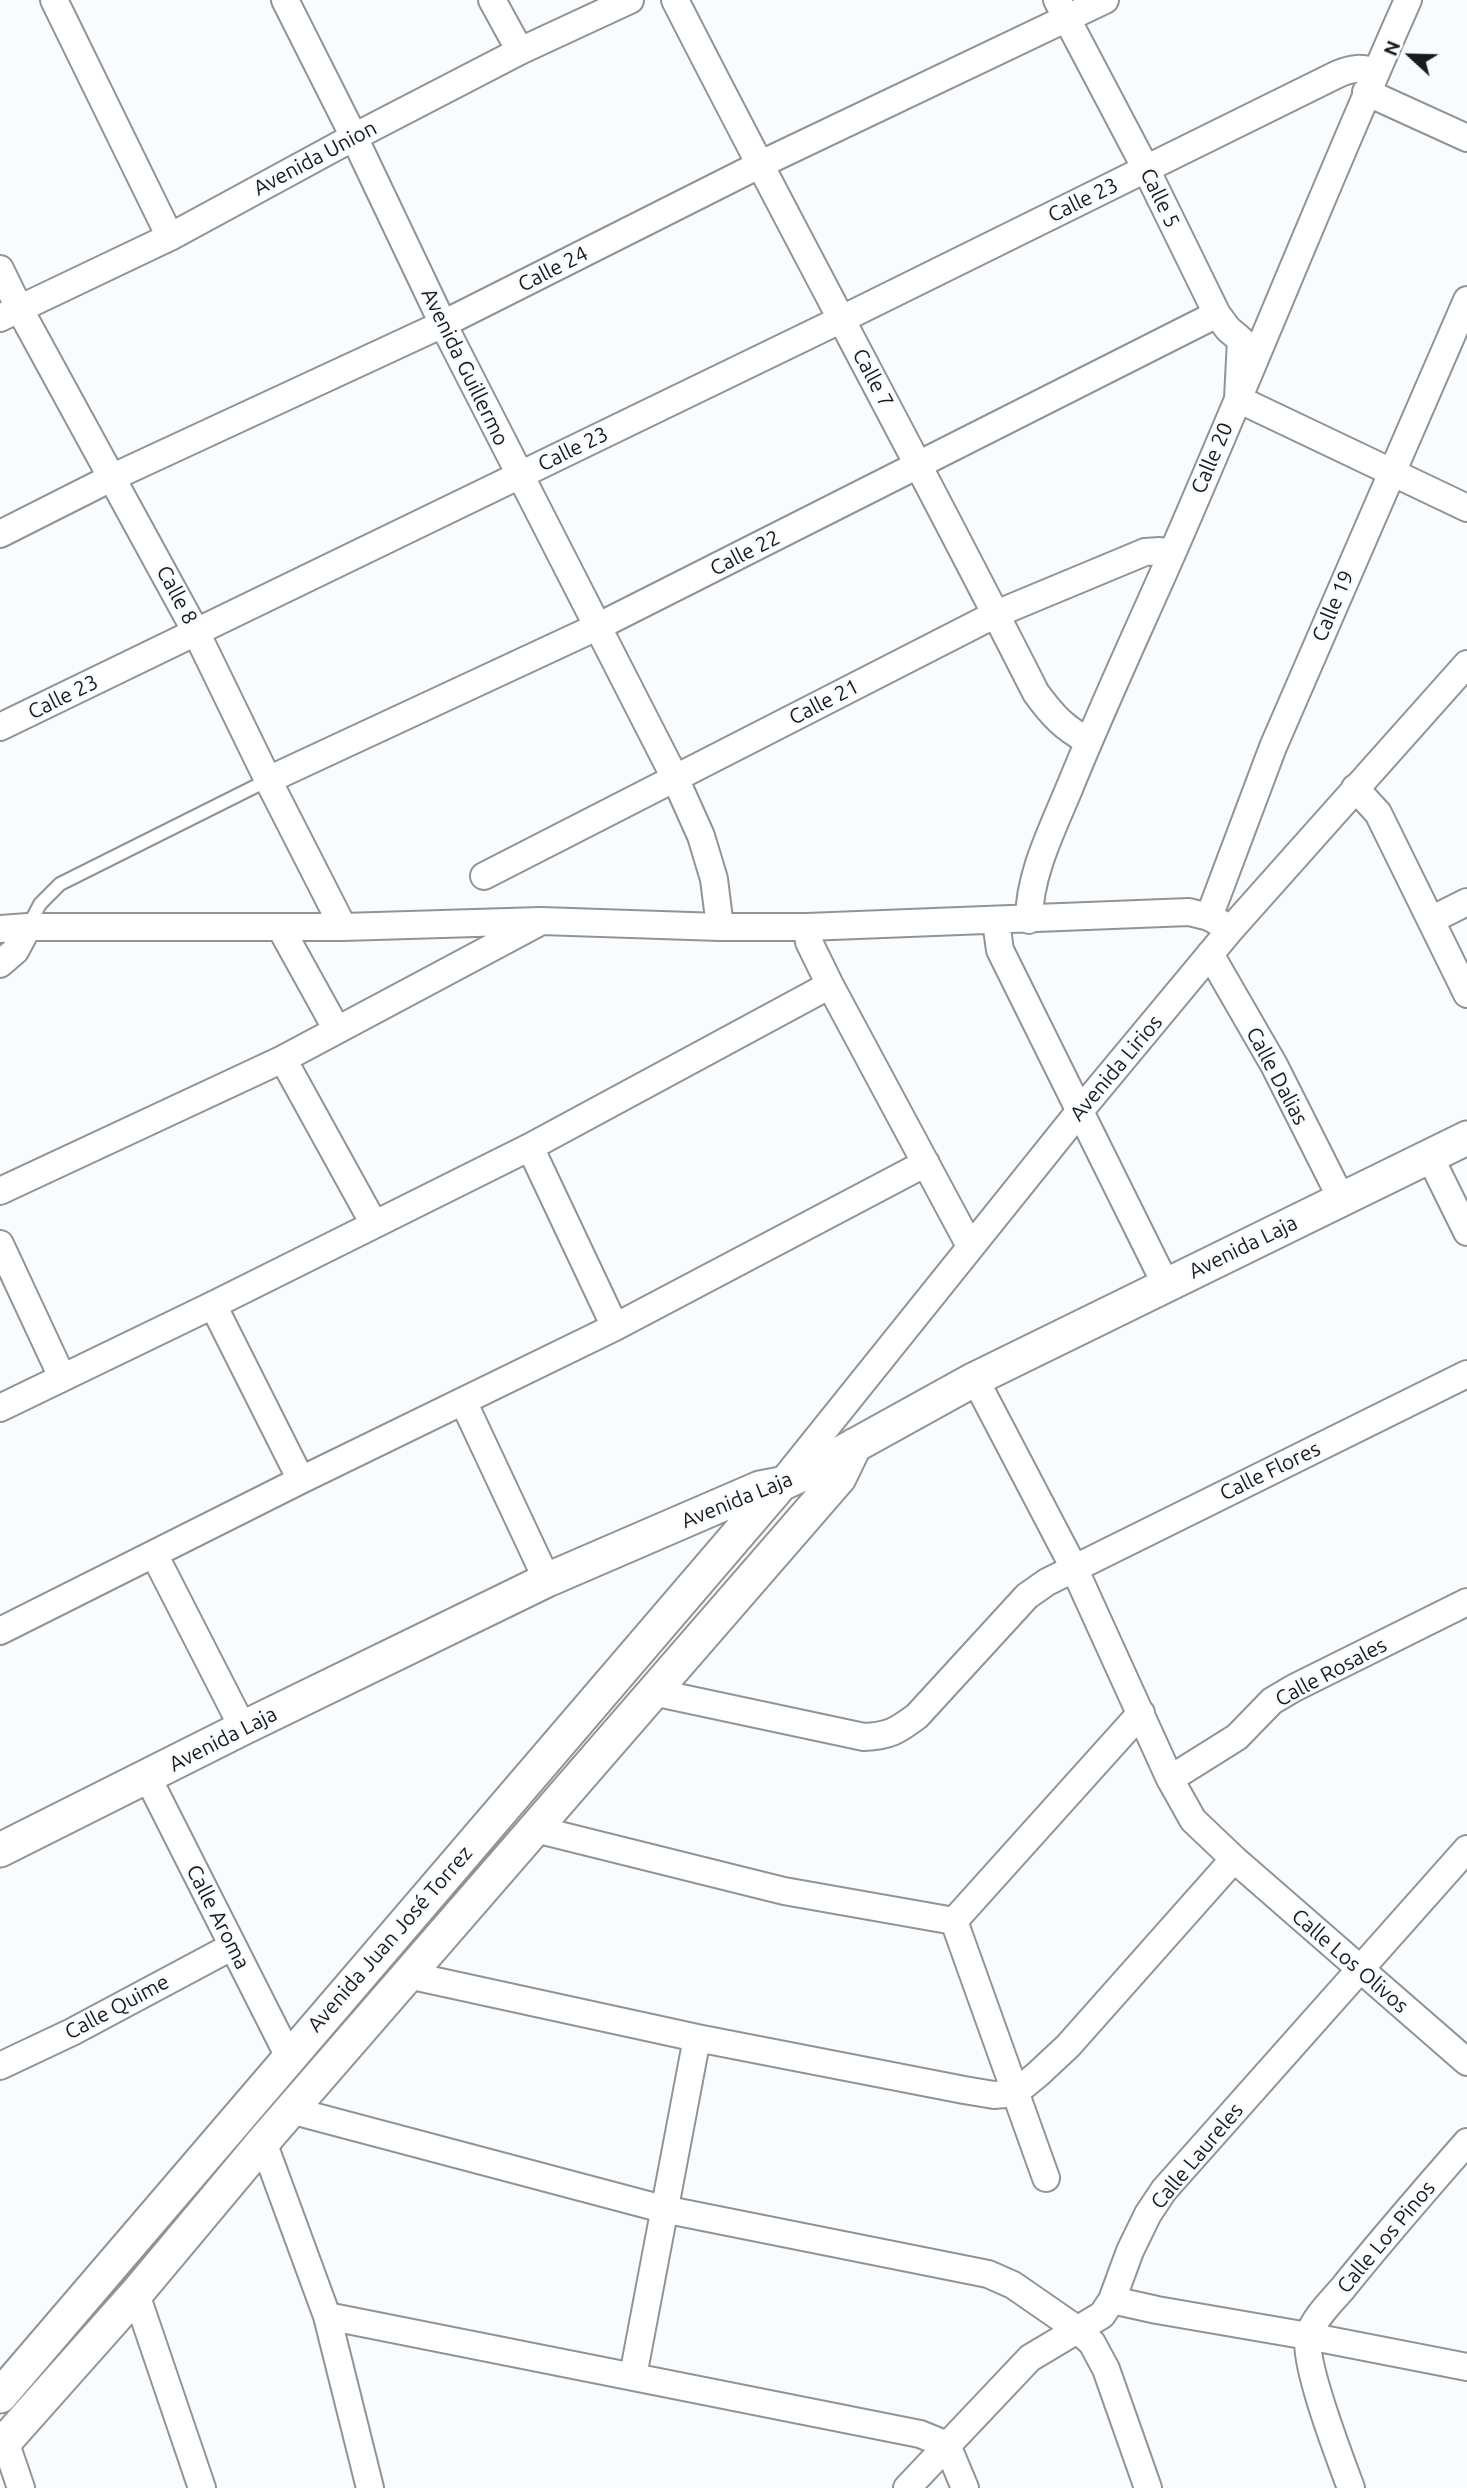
<!DOCTYPE html>
<meta charset="utf-8">
<style>
body{margin:0}
#map{position:relative;width:1467px;height:2488px;overflow:hidden;background:#f9fcff;font-family:Ubuntu,sans-serif}
canvas{display:block}
.north{position:absolute;left:1376px;top:21px;width:70px;height:70px;-webkit-text-stroke:5px #f9fcff;paint-order:stroke;rotate:292deg;font-size:19px;font-weight:700;line-height:28px;text-align:center;color:#191a1c}
.north::after{content:'';display:block;margin:auto;width:24px;height:32px;background:#191a1c;clip-path:polygon(50% 0,100% 100%,50% 72%,0 100%)}
</style>
<div id="map">
<canvas width="1467" height="2488"></canvas>
<div class="north">N</div>
</div>
<script>
const ctx = document.querySelector('canvas').getContext('2d');
ctx.lineJoin = 'round';
function strokePath(path, color, width, dash) { ctx.strokeStyle = color; ctx.lineWidth = width; ctx.lineCap = dash ? 'butt' : 'round'; ctx.setLineDash(dash || []); ctx.stroke(path); }
function label(font, color, halo, rows, align = 'center') {
  ctx.font = font + ' Ubuntu,sans-serif'; ctx.lineWidth = 5; ctx.setLineDash([]); ctx.textBaseline = 'middle'; ctx.strokeStyle = halo; ctx.fillStyle = color; for (const [text, x, y, turn = 0] of rows) {
    ctx.save(); ctx.translate(x, y); ctx.rotate((+turn || 0) * Math.PI / 180); ctx.textAlign = isNaN(turn) ? turn : align; if (halo) ctx.strokeText(text, 0, 0); ctx.fillText(text, 0, 0); ctx.restore();
  }
}
const service = new Path2D(`
 M28,927L40,904L60,884L268,780`);
const minor = new Path2D(`
 M54,0L170,237
 M285,0L354,137L443,324L675,778L701,836L714,879L720,927
 M492,0L520,51
 M675,0C793,232 918,460 1036,693C1053,716 1063,727 1088,741
 M1057,0L1146,169L1217,314L1228,329L1241,340L1238,399L1467,508
 M1366,92L1467,138
 M0,269L19,308L196,632L268,780L343,927
 M0,318L170,237L354,137L520,51L630,0
 M0,534L113,477L443,324L759,165L1105,0
 M0,727L842,319L1338,74C1352,68 1361,67 1376,72
 M268,780L599,626L1217,314
 M1355,788L1378,813L1467,994
 M484,876L996,614L1145,552L1160,551L1171,554
 M1209,917L1273,747L1467,300
 M1029,920C1029,875 1052,830 1069,789C1101,710 1137,633 1171,556C1252,371 1326,184 1408,0
 M1431,920L1467,902
 M996,922L1000,950L1166,1285
 M280,927L337,1030
 M807,927L809,942L830,985L970,1246
 M0,929L28,927H343L541,921L720,927H807L1189,912L1209,917L1231,929
 M1210,954L1274,1065L1341,1198
 M0,964L15,951L28,927
 M283,1059L374,1224
 M530,1147L615,1327
 M1430,1157L1467,1232
 M0,1191L283,1059L536,924
 M0,1244L62,1377
 M213,1305L301,1480
 M975,1379L1074,1568L1170,1779L1193,1820L1234,1859L1467,2062
 M463,1401L547,1580
 M0,1408L213,1305L530,1147L830,985
 M783,1481L1079,1112L1231,929L1467,664
 M154,1554L243,1728
 M0,1631L301,1480L615,1327L926,1163
 M653,1692L864,1737C889,1736 897,1731 917,1716L1027,1596L1047,1582L1467,1374
 M147,1776L289,2057
 M1170,1779L1237,1737L1272,1701L1294,1688L1467,1602
 M535,1829L784,1891L954,1921L1141,1713
 M954,1921L1046,2178
 M408,1975L697,2038L964,2090L994,2095L1015,2093L1038,2074L1068,2046L1234,1859
 M0,2066L72,2032L233,1946
 M290,2110L663,2209L988,2274L1013,2285L1078,2330L1092,2343L1106,2369L1148,2488
 M263,2142L327,2316L370,2488
 M136,2294L202,2488
 M1112,2300L1157,2310L1308,2336L1467,2367
 M327,2316L920,2434L947,2445L965,2488
 M633,2376L697,2038
 M5,2441L21,2488
 M907,2488L1030,2358L1102,2315L1112,2300L1130,2251L1148,2214L1164,2190L1467,1849
 M1351,2488C1341,2461 1301,2358 1309,2335C1314,2318 1332,2301 1343,2288C1383,2238 1425,2190 1467,2142`);
const tertiary = new Path2D(`
 M0,1850L243,1728L547,1580L760,1488L781,1484L805,1473L975,1379L1467,1138
 M0,2396L781,1484
 M0,2447L136,2294L263,2142L839,1478L855,1445`);
const streetNames = [
 ["Avenida Union",315,158,-28],
 ["Calle 5",1160,198,64],
 ["Calle 23",1083,200,-26],
 ["Calle 24",553,269,-27],
 ["Avenida Guillermo",465,367,64],
 ["Calle 7",873,378,62],
 ["Calle 23",573,449,-26],
 ["Calle 20",1212,458,-67],
 ["Calle 22",745,553,-27],
 ["Calle 8",177,595,62],
 ["Calle 19",1333,606,-67],
 ["Calle 23",63,697,-26],
 ["Calle 21",824,702,-27],
 ["Avenida Lirios",1116,1068,-50],
 ["Calle Dalias",1277,1076,62],
 ["Avenida Laja",1243,1247,-26],
 ["Calle Flores",1270,1471,-26],
 ["Avenida Laja",737,1500,-22],
 ["Calle Rosales",1331,1672,-28],
 ["Avenida Laja",223,1739,-27],
 ["Calle Aroma",218,1917,63],
 ["Avenida Juan José Torrez",390,1939,-49],
 ["Calle Los Olivos",1350,1961,41],
 ["Calle Quime",117,2007,-28],
 ["Calle Laureles",1197,2156,-50],
 ["Calle Los Pinos",1386,2237,-50]
];
strokePath(service, '#919497', 16);
strokePath(minor, '#919497', 30);
strokePath(tertiary, '#919497', 37);
strokePath(service, '#fff', 12);
strokePath(minor, '#fff', 26);
strokePath(tertiary, '#fff', 33);
label('21px', '#191a1c', '#f9fcff', streetNames);
</script>
